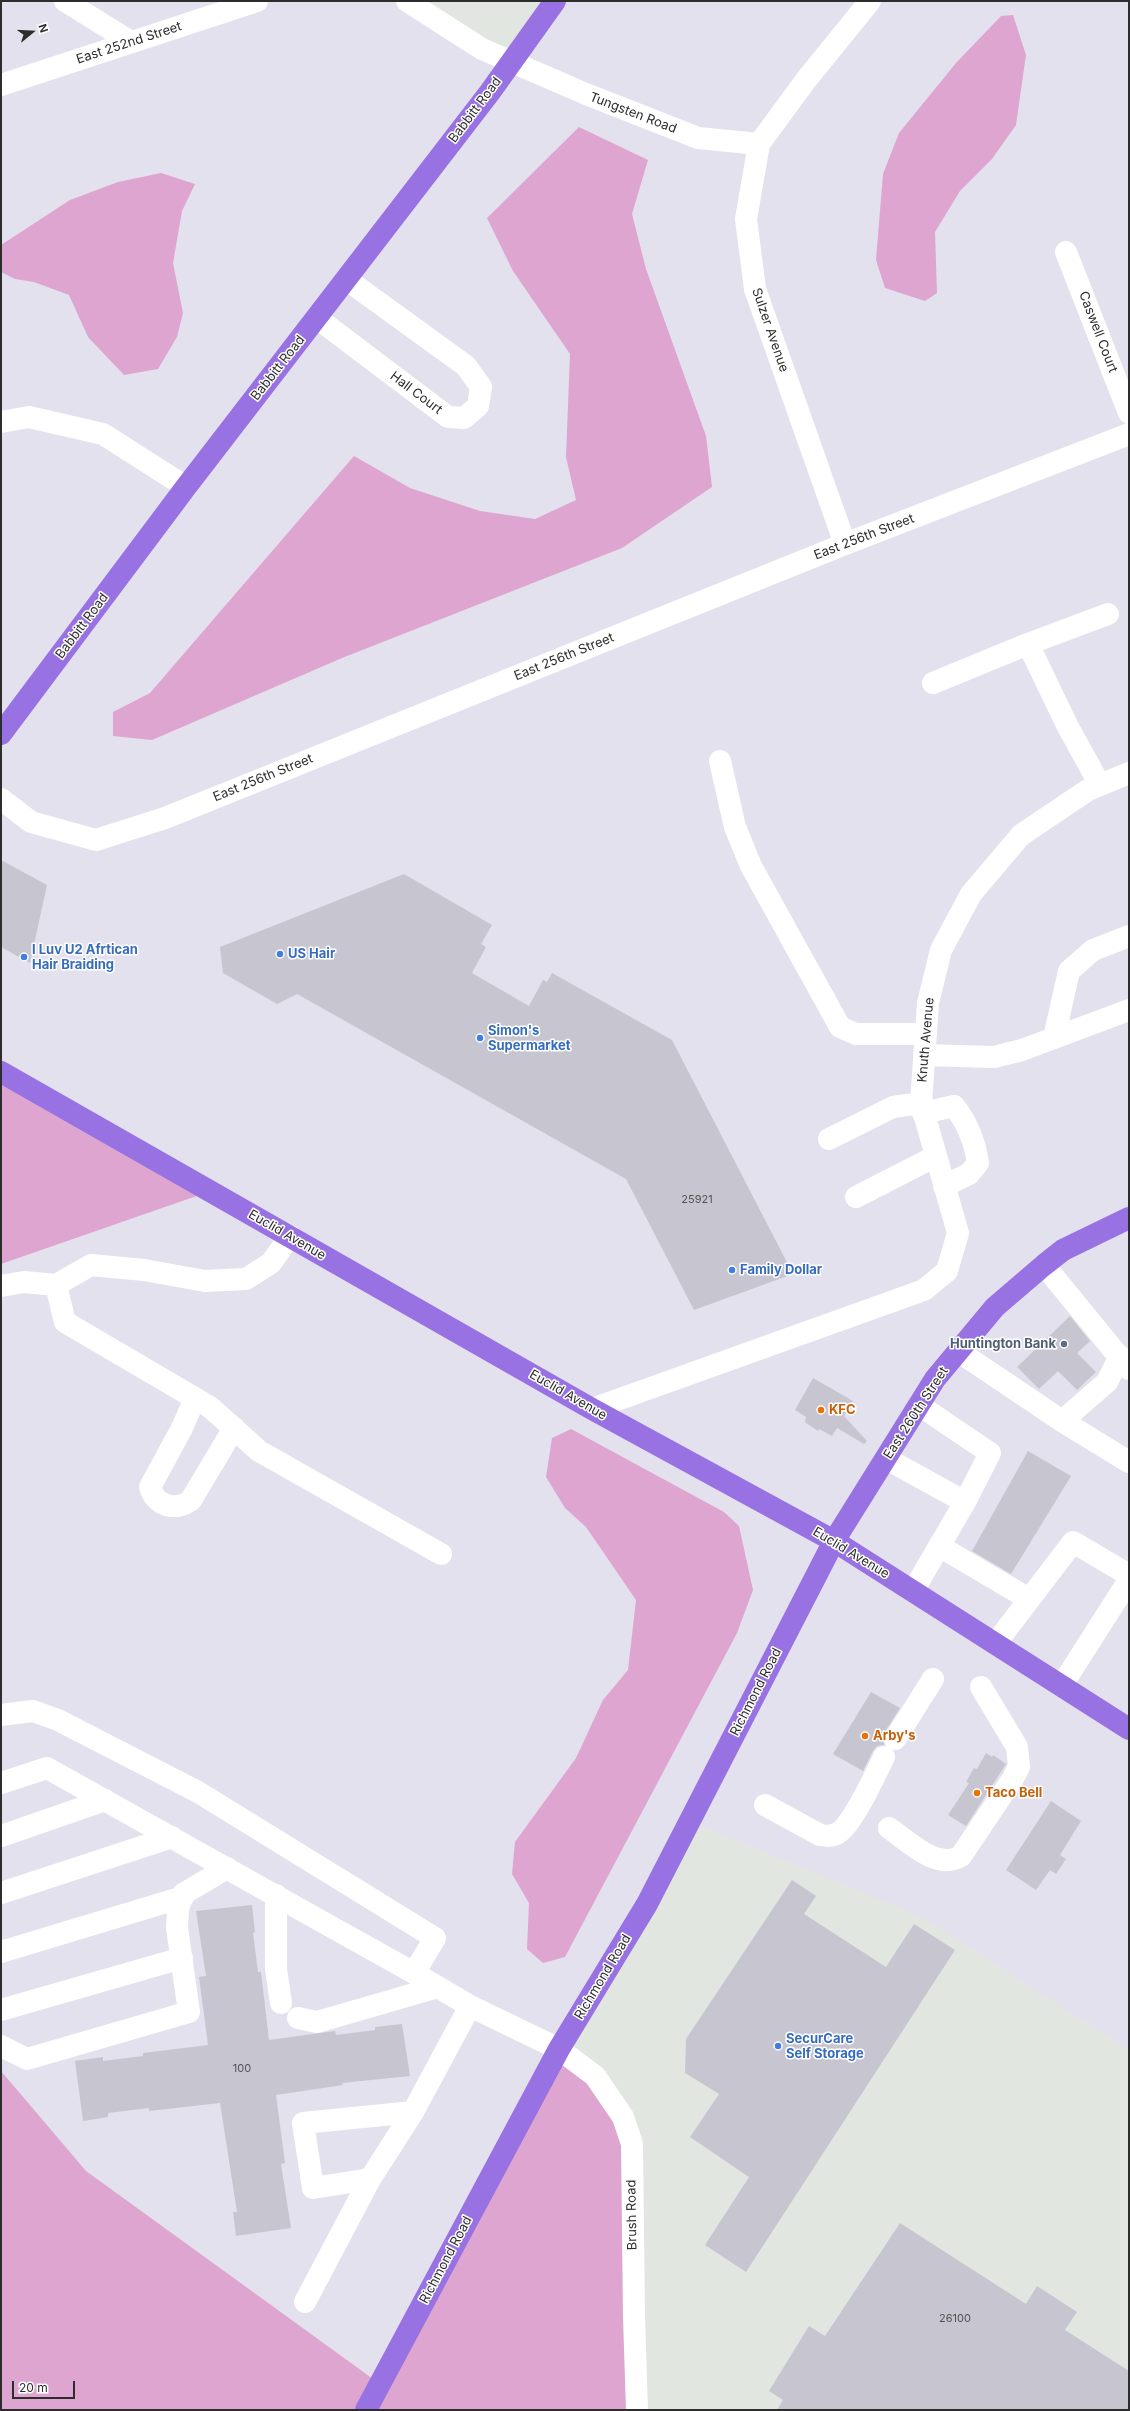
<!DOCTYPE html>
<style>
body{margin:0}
#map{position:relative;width:1130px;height:2411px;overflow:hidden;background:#e3e1ed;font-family:Inter,sans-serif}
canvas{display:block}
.frame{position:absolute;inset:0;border:2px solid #2d2d2d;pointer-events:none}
.north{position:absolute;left:12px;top:12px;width:40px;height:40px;-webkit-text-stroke:3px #fff;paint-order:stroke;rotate:72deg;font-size:11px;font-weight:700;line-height:16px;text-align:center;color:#2d2d2d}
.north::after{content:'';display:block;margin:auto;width:14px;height:18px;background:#2d2d2d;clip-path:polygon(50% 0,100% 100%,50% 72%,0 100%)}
.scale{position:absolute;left:12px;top:2381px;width:63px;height:18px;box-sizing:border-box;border:2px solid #2d2d2d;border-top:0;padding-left:5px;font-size:12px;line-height:14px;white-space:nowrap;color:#2d2d2d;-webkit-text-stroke:3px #fff;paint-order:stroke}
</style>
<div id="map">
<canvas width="1130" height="2411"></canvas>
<div class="frame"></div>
<div class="north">N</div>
<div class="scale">20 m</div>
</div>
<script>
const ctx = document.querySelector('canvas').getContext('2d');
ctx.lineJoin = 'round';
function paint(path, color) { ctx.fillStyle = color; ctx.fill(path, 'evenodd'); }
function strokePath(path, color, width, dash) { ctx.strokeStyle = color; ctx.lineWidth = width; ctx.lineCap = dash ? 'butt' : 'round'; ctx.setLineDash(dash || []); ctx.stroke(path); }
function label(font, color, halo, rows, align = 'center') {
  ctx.font = font + ' Inter,sans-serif'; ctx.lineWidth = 3; ctx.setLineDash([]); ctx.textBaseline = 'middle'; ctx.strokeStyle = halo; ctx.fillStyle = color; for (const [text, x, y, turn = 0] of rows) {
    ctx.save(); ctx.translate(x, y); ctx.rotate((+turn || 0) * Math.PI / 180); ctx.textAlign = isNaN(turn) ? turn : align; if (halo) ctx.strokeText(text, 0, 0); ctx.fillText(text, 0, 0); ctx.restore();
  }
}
const industrial = new Path2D(`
 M407,1H556L512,61Z
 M690,1821L924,1918L1129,2050V2410H637L559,2049Z`);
const green = new Path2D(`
 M1013,15L1026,55L1016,125L992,159L960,191L935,232L937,293L925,301L885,288L876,260L883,174L899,133L956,63L1001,16Z
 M579,127L648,160L632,214L646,269L706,436L712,487L622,548L342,658L152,740L113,736V712L150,693L354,456L410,488L480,511L535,519L576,500L566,457L570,354L513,271L487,218Z
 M161,173L195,184L182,211L173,263L183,313L177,337L158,369L124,375L88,337L69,295L34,282L15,279L1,272V245L70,200L118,182Z
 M1,1072L211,1191L1,1264Z
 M571,1429L724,1512L739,1526L753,1590L737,1633L565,1957L543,1963L527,1949L529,1903L512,1874L515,1842L576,1758L603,1700L628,1670L636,1600L586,1527L565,1508L546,1477L552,1438Z
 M559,2049L623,2117L637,2410H1V2071L86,2171L380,2384Z`);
const building = new Path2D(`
 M1,860L47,885L30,963L1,947Z
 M404,874L492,925L481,944L486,947L472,973L529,1006L543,980L547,982L552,973L672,1040L793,1274L694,1310L626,1179L297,994L277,1004L223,973L220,947Z
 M1070,1316L1090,1341L1077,1353L1096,1372L1077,1390L1058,1371L1039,1389L1017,1367Z
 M813,1378L853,1401L844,1416L867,1441L864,1444L837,1428L832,1436L819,1429L818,1431L805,1422L806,1417L795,1410Z
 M1028,1451L1071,1476L1011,1574L972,1551Z
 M871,1692L900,1708L884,1733V1745L877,1746L873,1751L863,1771L833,1754Z
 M986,1753L992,1757L993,1755L1006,1764L966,1826L948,1815L969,1783L966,1782L974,1768L977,1769Z
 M1051,1801L1081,1821L1060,1855L1066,1859L1056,1874L1050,1870L1036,1890L1006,1870Z
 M792,1880L816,1896L804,1914L886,1967L914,1924L955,1950L746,2272L705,2245L749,2177L690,2137L719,2094L685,2073L686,2039Z
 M252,1905L255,1932L253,1933L258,1972H261L269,2040L335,2031L336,2035L375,2030V2027L402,2024L410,2076L342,2083L343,2085L276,2095L285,2163L281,2164L291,2228L236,2236L233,2212H237L220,2103L149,2111V2108L108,2113V2117L83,2121L75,2061L103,2057V2061L143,2056V2053L208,2045L199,1977L206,1976L196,1911Z
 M900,2223L1026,2304L1037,2286L1077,2312L1065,2330L1129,2371V2410H777L783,2400L769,2391L809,2326L825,2336Z`);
const minor = new Path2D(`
 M65,1L131,42
 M407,1L482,49L586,94L698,138L759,144
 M1,85L257,1
 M1066,252L1129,413
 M317,318L448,417L464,418L478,406L481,387L466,366L346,279
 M1,422L29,417L103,434L186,487
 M845,544L755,289L746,219L759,144L806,80L870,1
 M933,683L1028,644
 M720,761L735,827L751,866L840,1027L856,1034H926
 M1100,785L1068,727L1028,644L1108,614
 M1,799L31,822L96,840L165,818L845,544L1129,434
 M1054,1038L1069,971L1093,950L1129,936
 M924,1055L994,1057L1022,1050L1129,1010
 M923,1113L954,1106C967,1122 975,1143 978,1163L969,1174L944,1186
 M829,1139L893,1107L921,1103
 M856,1197L936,1156
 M1044,1265L1129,1369
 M56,1285L65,1322L210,1407L259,1451L441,1554
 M1,1286L24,1282L56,1285L91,1265L144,1270L205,1281L246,1279L271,1263L290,1236
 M958,1351L1062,1421L1129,1462
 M195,1398L182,1428L150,1487C155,1506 176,1512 191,1500L234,1428
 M919,1405L990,1453L965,1502
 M592,1409L924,1290L947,1271L958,1233L921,1103L928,1003L941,950L971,894L1021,835L1088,790L1129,773
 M1062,1421L1107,1382L1120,1356
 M887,1459L965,1502L913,1591
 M939,1546L1029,1599
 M996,1643L1073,1542L1129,1575
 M1062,1685L1129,1580
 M1,1715L33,1711L58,1720L198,1792L435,1938L414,1973L470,2006L559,2049L595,2076L623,2117L632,2144L634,2317L637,2410
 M895,1739L933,1679
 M1,1783L47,1768L414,1973
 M765,1805L820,1835C826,1836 832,1837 838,1833C853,1824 875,1775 884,1757
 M889,1828C908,1841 937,1871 961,1856L1012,1780L1019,1767L1017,1747L981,1687
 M1,1836L105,1800
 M1,1893L172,1837
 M276,1895V1969L281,2003
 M1,1952L183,1897
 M1,2010L182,1958
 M298,2018L317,2022L438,1987
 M1,2046L27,2059L189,2012L177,1928L178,1909L183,1894L227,1868
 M370,2179L313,2188L303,2123L413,2112
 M305,2302L370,2179L413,2112L470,2006`);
const major = new Path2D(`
 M1,734L186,487L490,92L555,1
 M1,1072L592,1409L834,1541L1129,1729
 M366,2410L559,2049L647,1904L834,1541L935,1379L995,1307L1044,1265L1063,1250L1129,1218`);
const markers = [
 [280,954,4,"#3f7fe0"],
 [24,957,4,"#3f7fe0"],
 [480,1038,4,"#3f7fe0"],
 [732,1270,4,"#3f7fe0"],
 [1064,1344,4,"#5c6f8a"],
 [821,1410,4,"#e8710a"],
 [865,1736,4,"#e8710a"],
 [977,1793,4,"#e8710a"],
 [778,2046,4,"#3f7fe0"]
];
const numberNames = [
 ["25921",697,1200],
 ["100",242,2069],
 ["26100",955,2319]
];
const streetNames = [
 ["East 252nd Street",129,43,-18],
 ["Babbitt Road",475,110,-53],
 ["Tungsten Road",633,113,21],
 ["Sulzer Avenue",770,330,71],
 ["Caswell Court",1098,332,69],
 ["Babbitt Road",278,368,-52],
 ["Hall Court",416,393,37],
 ["East 256th Street",864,537,-21],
 ["Babbitt Road",82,626,-53],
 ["East 256th Street",564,657,-22],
 ["East 256th Street",263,778,-22],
 ["Knuth Avenue",926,1040,-85],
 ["Euclid Avenue",287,1235,30],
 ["Euclid Avenue",568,1395,30],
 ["East 260th Street",916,1413,-57],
 ["Euclid Avenue",851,1553,31],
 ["Richmond Road",756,1692,-63],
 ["Richmond Road",603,1977,-59],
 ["Brush Road",632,2215,-91],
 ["Richmond Road",446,2260,-62]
];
const shopNames = [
 ["I Luv U2 Afrtican",32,950],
 ["Hair Braiding",32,965],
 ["US Hair",288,954],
 ["Simon's",488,1031],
 ["Supermarket",488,1046],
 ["Family Dollar",740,1270],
 ["SecurCare",786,2039],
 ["Self Storage",786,2054]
];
const serviceNames = [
 ["Huntington Bank",1056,1344]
];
const foodNames = [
 ["KFC",829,1410],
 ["Arby's",873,1736],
 ["Taco Bell",985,1793]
];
paint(industrial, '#e2e6e1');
paint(green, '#dda5d0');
paint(building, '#c7c5d0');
strokePath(minor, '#fff', 22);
strokePath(major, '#9871e2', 22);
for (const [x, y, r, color] of markers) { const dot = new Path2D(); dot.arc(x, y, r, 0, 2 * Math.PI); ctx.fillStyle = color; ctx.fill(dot); strokePath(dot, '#fff', 1.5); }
label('11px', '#545356', null, numberNames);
label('13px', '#2d2d2d', '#fff', streetNames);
label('bold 13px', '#366cbe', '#fff', shopNames, 'left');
label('bold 13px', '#4e5e75', '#fff', serviceNames, 'right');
label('bold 13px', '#c56008', '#fff', foodNames, 'left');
</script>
